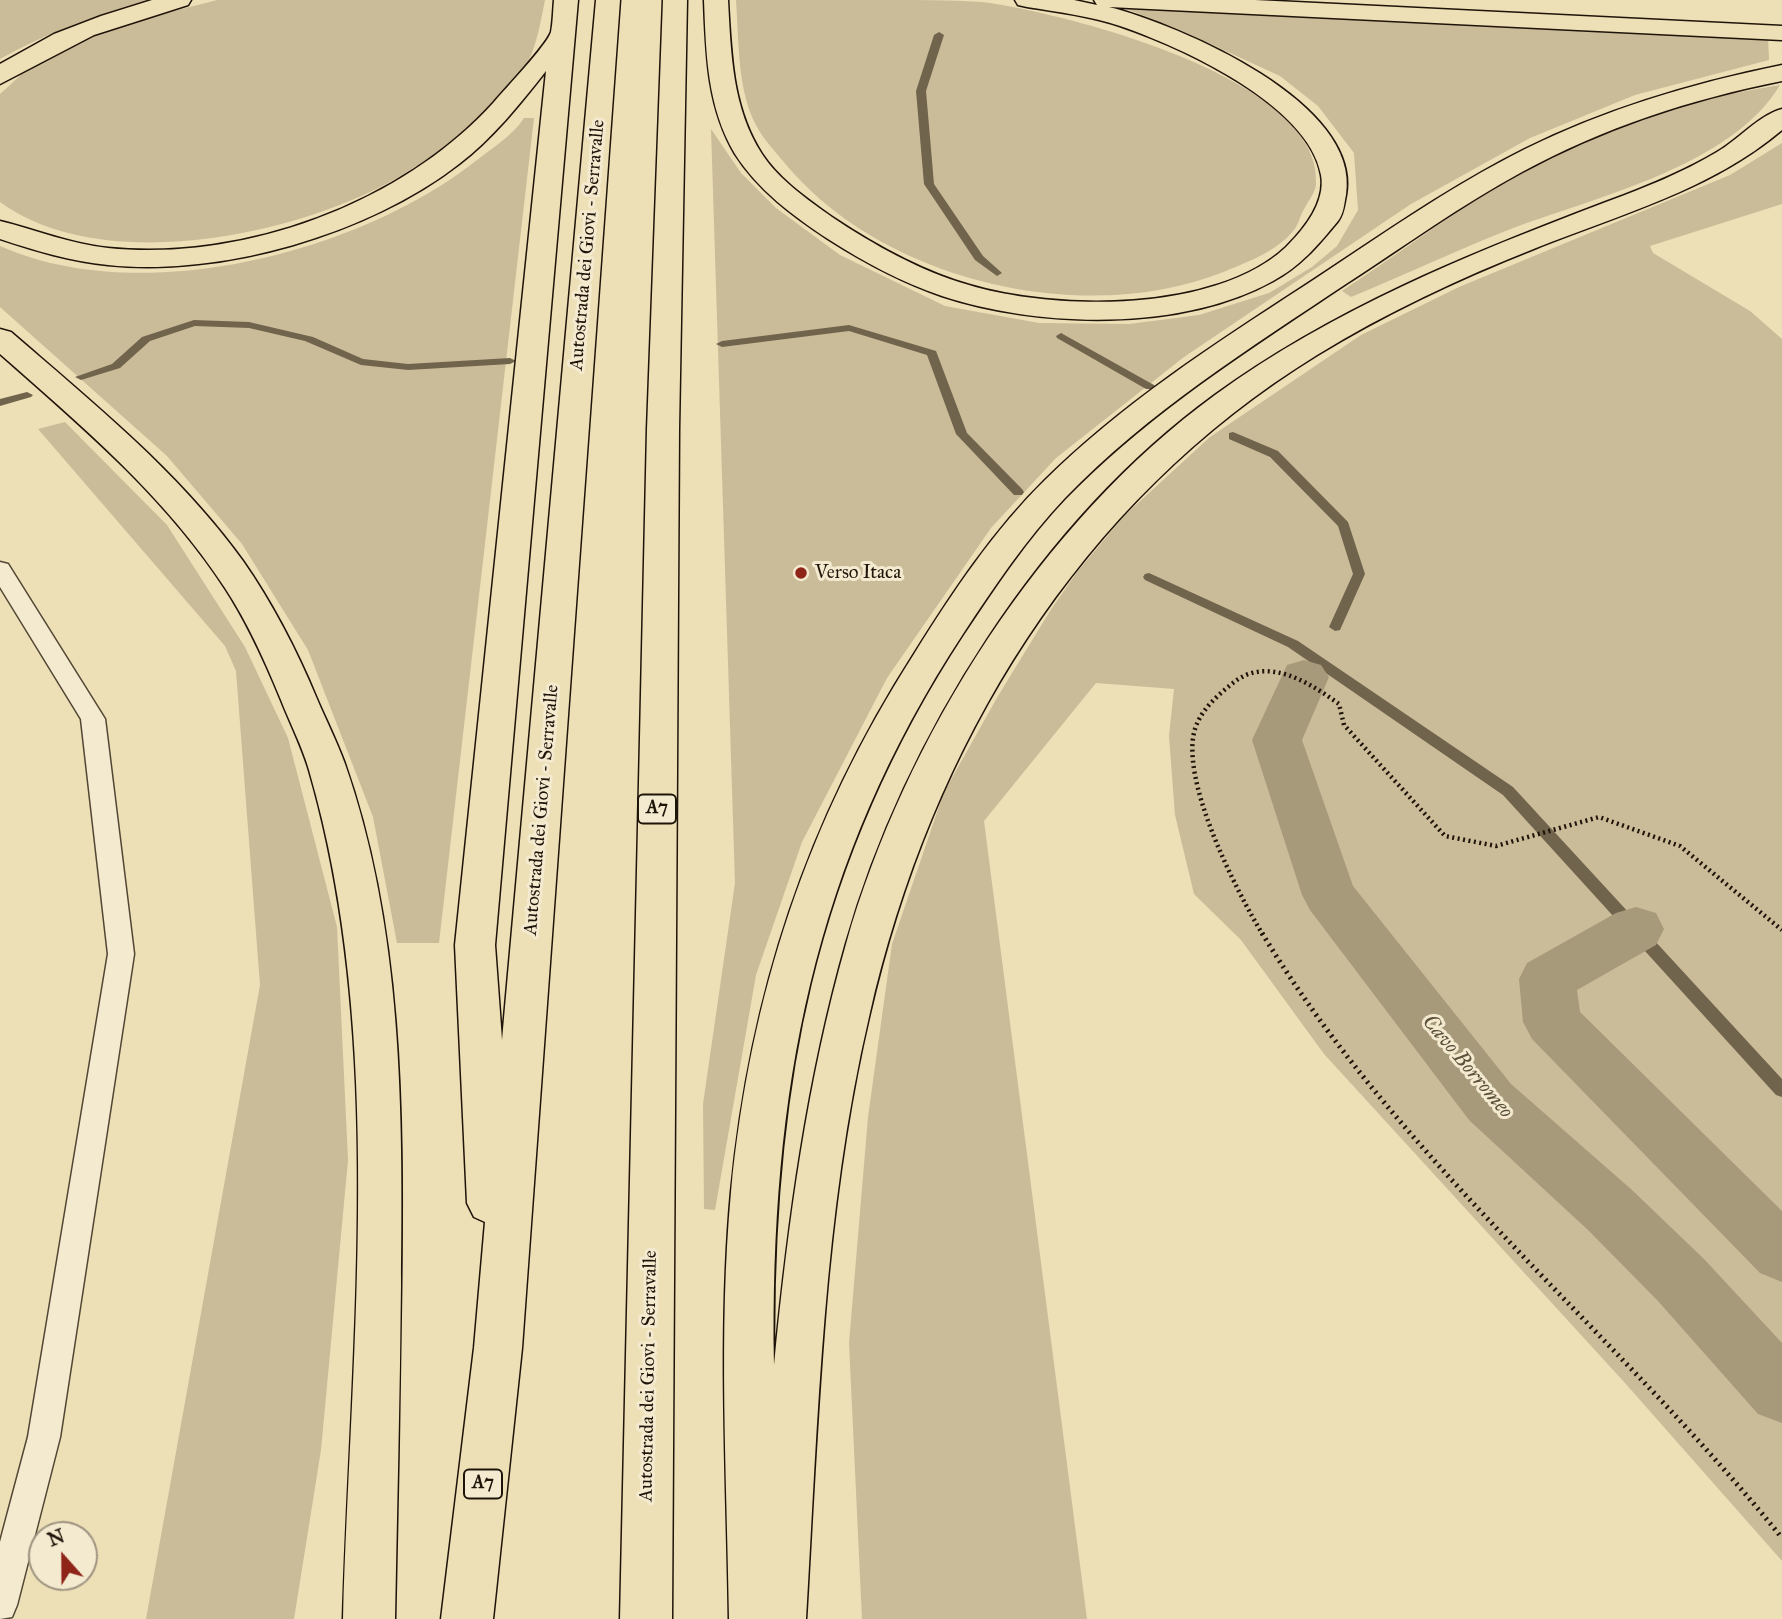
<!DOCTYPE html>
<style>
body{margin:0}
#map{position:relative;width:1782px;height:1619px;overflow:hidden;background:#eddfb6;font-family:"IM FELL Great Primer",serif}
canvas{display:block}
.north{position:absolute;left:28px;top:1521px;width:70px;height:70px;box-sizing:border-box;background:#f3ead0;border:2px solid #9e9480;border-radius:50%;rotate:339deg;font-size:19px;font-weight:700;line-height:28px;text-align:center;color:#1f1409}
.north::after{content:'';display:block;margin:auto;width:24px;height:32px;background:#8f2418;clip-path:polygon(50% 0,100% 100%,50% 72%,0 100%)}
</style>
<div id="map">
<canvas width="1782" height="1619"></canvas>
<div class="north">N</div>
</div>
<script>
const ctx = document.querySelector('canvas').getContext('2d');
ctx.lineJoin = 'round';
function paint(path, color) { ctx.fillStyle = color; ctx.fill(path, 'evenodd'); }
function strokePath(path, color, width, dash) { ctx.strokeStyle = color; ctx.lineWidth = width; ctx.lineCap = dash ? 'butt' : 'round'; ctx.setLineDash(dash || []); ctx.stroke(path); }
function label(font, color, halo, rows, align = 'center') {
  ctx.font = font + ' "IM FELL Great Primer",serif'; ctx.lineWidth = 6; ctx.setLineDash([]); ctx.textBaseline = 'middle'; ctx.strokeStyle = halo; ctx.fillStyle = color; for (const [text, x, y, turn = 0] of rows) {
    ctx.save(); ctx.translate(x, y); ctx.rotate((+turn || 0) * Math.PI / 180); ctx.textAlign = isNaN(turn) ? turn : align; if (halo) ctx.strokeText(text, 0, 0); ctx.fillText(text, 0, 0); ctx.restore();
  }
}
const green = new Path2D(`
 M0,0H148C97,14 47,33 0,59Z
 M217,0H545C541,20 537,44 528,62C521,76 504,90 493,102C463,134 427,162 388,183C287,237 100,275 0,202V94C11,85 21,73 33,65C87,31 156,16 217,0Z
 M736,0C786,0 837,0 888,0C919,0 951,0 982,2C1061,12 1326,78 1316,185C1315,193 1307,203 1303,211C1300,217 1298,225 1294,230C1277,251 1250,261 1226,271C1084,329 880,281 783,161C774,150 764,140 757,127C737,91 739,41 736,0Z
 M1130,4L1768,36L1769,60L1635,95L1530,138L1411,204L1184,357L1056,458L991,528L887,678L802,842L756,975L715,1210L704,1209L703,1104L735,883L711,129L741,173L776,208L840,255L945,306L1039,323L1129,324L1199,315L1269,293L1312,267L1337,246L1358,210L1354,153L1318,106L1280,76L1178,29L1124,8Z
 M1780,85C1731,167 1594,197 1508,230C1455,251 1404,275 1351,297L1342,291C1441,226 1539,145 1655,112C1696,100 1738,92 1780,85Z
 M524,118H534L439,943H397L373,817L308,650L242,544L167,456L0,307V246C141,309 360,253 477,160C494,147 513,135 524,118Z
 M1782,143V204L1650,246L1653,253L1750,311L1782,339V1561L1625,1383L1324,1054L1241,940L1194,894L1175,815L1169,736L1174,689L1096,683L984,821L1087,1619H862L849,1343L868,1117L892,944L944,792L998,696L1050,611L1077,572L1125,515L1210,437L1361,335L1459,287L1730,175Z
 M65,422L167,525L245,647L288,738L337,927L348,1160L321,1450L294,1619H146L260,985L236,671L225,646L38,429Z`);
const stream = new Path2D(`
 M939,32L944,35L926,91L934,184L983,256L1002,273L997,276L975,260L924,184L916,91L934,35Z
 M194,320L249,322L313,337L363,359L408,364L510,358L516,361L510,364L408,370L361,365L305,341L249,328L195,326L150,341L120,368L81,380L75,377L112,364L142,337Z
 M849,325L936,351L967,433L1022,489L1024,492L1022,495H1014L956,434L927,355L849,331L722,347L716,344L722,341Z
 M1061,333L1154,385L1156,387L1154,389H1146L1057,338L1056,336Z
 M27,392L33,395L31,397L0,406V399Z
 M1233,432L1278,451L1348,522L1365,574L1340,630L1335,631L1329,627L1353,574L1338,526L1270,457L1229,439V433Z
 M1149,573L1298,641L1513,787L1782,1079V1097L1776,1095L1503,795L1288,647L1145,580L1143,577L1145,574Z`);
const canal = new Path2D(`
 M1304,660L1321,665L1329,677L1302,740L1353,886L1511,1084L1632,1190L1704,1259L1782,1343V1423L1758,1414L1658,1301L1588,1230L1469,1120L1310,910L1302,895L1252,740L1287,665Z
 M1636,907L1656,913L1664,929L1656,945L1577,990L1580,1012L1782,1211V1282L1760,1273L1532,1039L1523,1022L1519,979L1527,963L1616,913Z`);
const pathFar1 = new Path2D(`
 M1263,935C1237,892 1177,776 1196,726C1203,708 1218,695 1233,683C1267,655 1310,683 1339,704L1344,725L1445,836L1496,846L1599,817L1680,846L1782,930`);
const path = new Path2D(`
 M1262,933C1400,1162 1616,1332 1782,1538`);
const service = new Path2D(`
 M0,562L8,564L105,719L134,954L60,1437L17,1605L12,1617L0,1619V1542L28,1437L108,954L81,719L0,587Z`);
const motorway = new Path2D(`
 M191,0L188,5L94,35L0,84V64L54,34L101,16L152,0Z
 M554,0H578L495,945L502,1040L596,0H620L522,1348L493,1619H441L474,1348L485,1222L474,1217L467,1203L455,945L546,71C520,104 493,138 459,164C369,234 222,277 108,265C70,261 36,251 0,239V221C37,230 70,244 108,248C244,262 403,203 494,102C505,89 547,45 551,32C553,22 553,10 554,0Z
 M663,0H687L679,429L672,1619H620L647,429Z
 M704,0H728C731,53 732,108 762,154C779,180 807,199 832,217C874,245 920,271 969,285C1055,311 1216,313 1286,247C1304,229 1326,202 1321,175C1308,104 1181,47 1120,26C1090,16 1058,12 1027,7L1018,5L1015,0H1074L1097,5L1094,0H1255L1782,26V40L1109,7C1180,25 1362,103 1346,195C1344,204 1344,213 1338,221C1318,245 1301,266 1273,281C1181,332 1039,328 942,296C901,282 864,262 828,239C793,216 758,190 735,154C707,107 706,53 704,0Z
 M1782,65V81C1691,99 1603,128 1522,172C1461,205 1406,245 1349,282C1250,348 1148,412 1065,498C1026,539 994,587 963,634C812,864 770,1093 774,1365C788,1223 807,1081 846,944C905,737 1041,522 1215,395C1335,308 1469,254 1606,202C1644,188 1682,173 1717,152C1738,140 1759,115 1782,109V130C1711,190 1621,214 1536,248C1460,278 1387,312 1317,355C1077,503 931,745 869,1017C823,1213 818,1418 806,1619H729C727,1477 718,1333 731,1192C750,995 807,821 914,654C952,593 994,530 1045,480C1122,404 1213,345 1304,286C1376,239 1447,188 1525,149C1606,109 1693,83 1782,65Z
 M0,329L11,332C93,403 179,472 243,561C273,604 297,651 317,699C326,720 337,742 345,764C403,930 403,1111 401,1285C400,1396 397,1508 395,1619H343C351,1344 387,1037 309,770C302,746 290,723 281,700C265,661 248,623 225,588C166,497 81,425 0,354Z`);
const markers = [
 [801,573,7,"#8f2418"]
];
const shields = [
 [657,809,38],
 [483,1484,38]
];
const shieldNames = [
 ["A7",657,809],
 ["A7",483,1484]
];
const streetNames = [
 ["Autostrada dei Giovi - Serravalle",588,245,-85],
 ["Autostrada dei Giovi - Serravalle",542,810,-85],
 ["Autostrada dei Giovi - Serravalle",649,1376,-89]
];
const poiNames = [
 ["Verso Itaca",815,573]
];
const waterNames = [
 ["Cavo Borromeo",1467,1067,50]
];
paint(green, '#cabc99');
paint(stream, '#71644d');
paint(canal, '#a79a7b');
strokePath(service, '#524734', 3);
strokePath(motorway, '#1f1409', 3);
strokePath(pathFar1, '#1f1409', 4.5, [2, 3.5]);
strokePath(path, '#1f1409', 5, [2, 4.5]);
paint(service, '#f3ead0');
paint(motorway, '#eddfb6');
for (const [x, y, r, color] of markers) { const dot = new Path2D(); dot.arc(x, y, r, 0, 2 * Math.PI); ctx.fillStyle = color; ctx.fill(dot); strokePath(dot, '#f3ead0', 2.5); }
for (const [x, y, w] of shields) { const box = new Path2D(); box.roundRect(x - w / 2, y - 14.5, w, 29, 5); ctx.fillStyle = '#f3ead0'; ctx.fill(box); strokePath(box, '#1f1409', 2); }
label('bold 18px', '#1f1409', null, shieldNames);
label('19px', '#1f1409', '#f3ead0', streetNames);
label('19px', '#1f1409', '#f3ead0', poiNames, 'left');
label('italic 21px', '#5c503c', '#f3ead0', waterNames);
</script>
